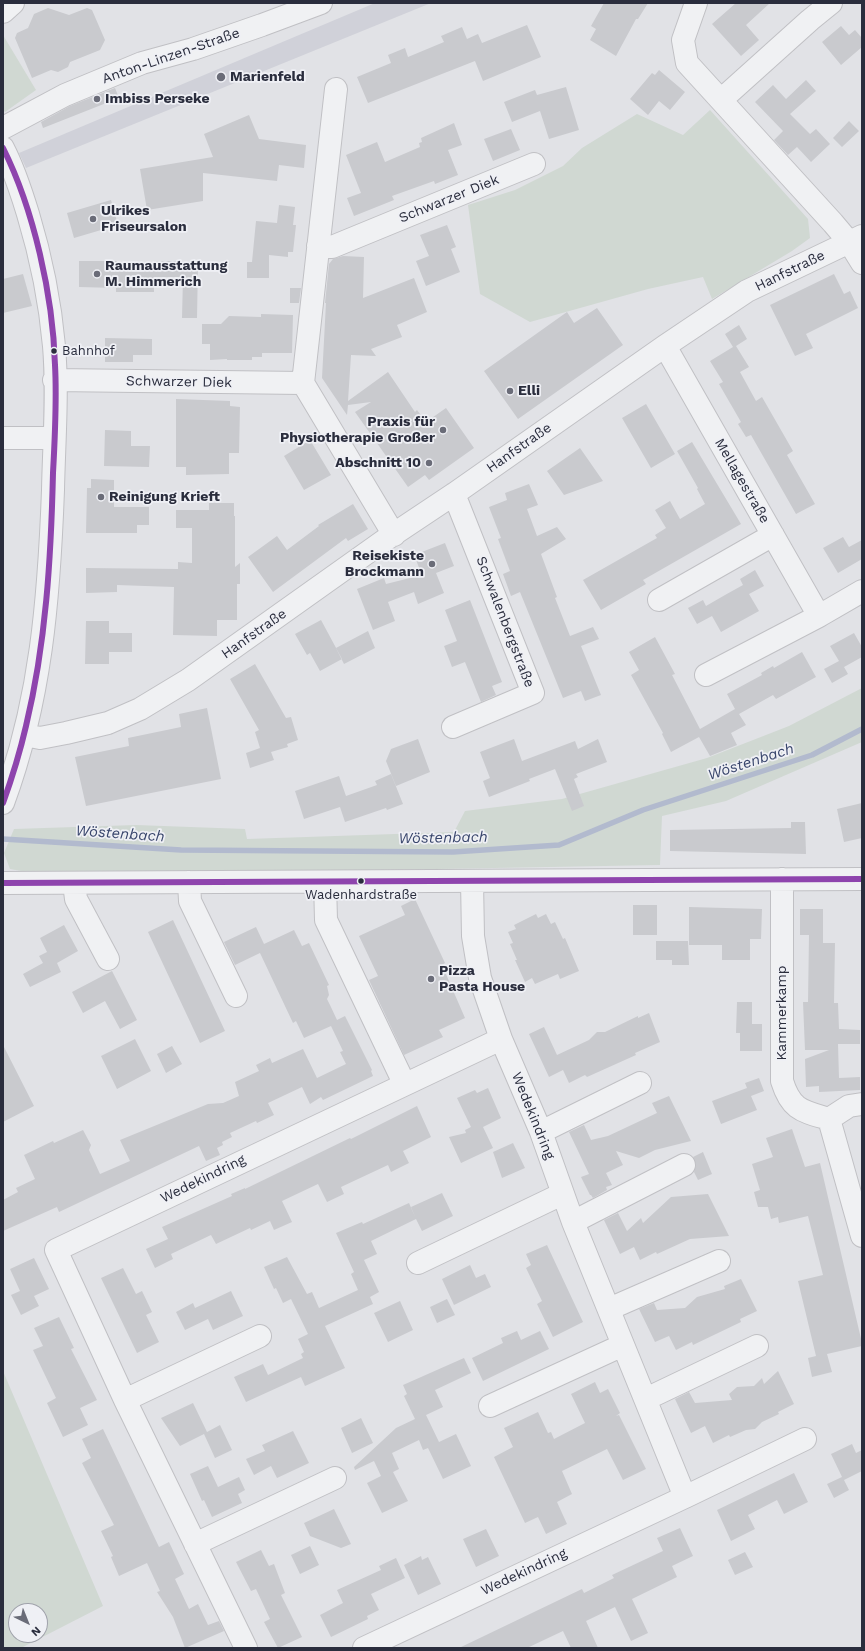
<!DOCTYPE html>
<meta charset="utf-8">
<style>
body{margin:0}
#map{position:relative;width:865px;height:1651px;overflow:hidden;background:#e1e2e6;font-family:"Work Sans",sans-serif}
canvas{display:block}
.frame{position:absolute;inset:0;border:4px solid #2a2d3d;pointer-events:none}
.north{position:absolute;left:8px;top:1603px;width:40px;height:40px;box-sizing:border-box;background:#eff0f5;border:1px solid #a0a2ab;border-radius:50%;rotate:137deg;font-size:11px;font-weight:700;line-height:16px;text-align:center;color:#2a2d3d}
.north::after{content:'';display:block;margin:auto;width:14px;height:18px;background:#6a6c78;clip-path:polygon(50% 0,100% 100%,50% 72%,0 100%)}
</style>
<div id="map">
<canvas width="865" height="1651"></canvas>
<div class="frame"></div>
<div class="north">N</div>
</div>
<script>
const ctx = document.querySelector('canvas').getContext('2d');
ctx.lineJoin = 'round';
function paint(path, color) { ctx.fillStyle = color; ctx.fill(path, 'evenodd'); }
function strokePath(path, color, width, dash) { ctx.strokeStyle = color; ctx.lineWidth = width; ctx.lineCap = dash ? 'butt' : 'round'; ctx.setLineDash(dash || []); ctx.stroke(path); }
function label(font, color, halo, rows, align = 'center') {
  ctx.font = font + ' "Work Sans",sans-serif'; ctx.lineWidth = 3.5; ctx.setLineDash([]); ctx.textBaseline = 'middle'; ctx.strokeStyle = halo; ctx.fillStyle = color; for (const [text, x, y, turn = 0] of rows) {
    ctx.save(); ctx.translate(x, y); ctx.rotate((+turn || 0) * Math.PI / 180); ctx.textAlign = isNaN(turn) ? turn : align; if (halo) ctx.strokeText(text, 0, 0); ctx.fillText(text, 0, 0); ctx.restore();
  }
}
const built = new Path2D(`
 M375,3H431L26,168L19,153Z`);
const green = new Path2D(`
 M3,35L36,90L5,112L3,110Z
 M710,110L808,219L810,238L792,251L712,299L703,277L648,289L530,322L480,294L468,205L515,190L563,166L582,148L637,114L683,135Z
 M862,688V742L726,801L662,816L660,865L49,876L10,869L4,853L14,829L136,825L245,829L247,839L454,832L465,811L562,799L707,758L789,726Z
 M3,1371L103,1606L21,1648H3ZM16,1611H40V1635H16Z`);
const stream = new Path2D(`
 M3,839L181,850L453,852L559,845L643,810L812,755L862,729`);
const building = new Path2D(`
 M604,3H648L638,19H636L616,56L590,40L596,29L591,26Z
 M736,3H770L746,25L759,40L741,56L712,24Z
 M48,8L69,15L87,8L92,10L105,40L100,50L70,62L68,67L58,72L51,70L32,78L15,38L17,33L28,28L34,14Z
 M527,25L541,57L483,81L475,61L368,103L357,77L391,63L388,55L405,48L408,57L444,42L441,36L462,27L467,39L478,34L482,43Z
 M841,26L849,35L855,30L862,38V47L841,65L822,42Z
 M659,70L685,92L670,110L659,101L648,115L630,99L652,73L655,75Z
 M806,80L816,91L790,114L810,134L816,129L830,144L811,162L797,147L788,155L774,140L783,131L755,102L773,85L786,99Z
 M566,87L579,130L549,139L540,111L512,122L504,102L535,90L537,95Z
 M115,88L119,98L43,128L41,122L70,106Z
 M249,115L259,139L306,145L304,168L279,165L277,181L203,173V201L147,210L140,169L213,157L204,134Z
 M849,121L859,131L842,147L833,138Z
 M454,123L462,145L448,150L458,175L435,184L434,181L392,196L394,200L354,216L347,198L361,193L346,155L377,142L385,162L420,147L419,143L422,142L421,138Z
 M511,129L520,150L493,161L484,139Z
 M111,200L118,225L74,238L67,213Z
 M279,205L295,207L293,225H296L293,252H288V257L269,255V278H247V262H252L256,221L277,223Z
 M447,225L456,247L451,249L460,272L426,286L416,261L429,256L420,235Z
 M343,256L364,257L363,298L414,278L427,312L397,325L402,337L371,349L376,356L351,355L348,401L388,372L415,412L417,410L426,422L446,408L474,448L429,480L425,475L408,487L355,412L371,402L348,405L347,415L322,378L326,303H325L329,264L333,259Z
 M79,261H117V265H154V261H183V264H198L197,318H182L183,277H154V292H116V288L79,287Z
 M23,274L32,306L3,313V279Z
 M834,274L844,294L850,291L858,308L806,334L813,348L795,356L770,305Z
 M290,288H301L299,303H290Z
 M597,308L623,345L518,419L484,371L567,312L574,323Z
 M261,314L293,315L292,353H262V357H252V360H227V359L210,360V344H202V324H221L229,316L261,317Z
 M739,325L747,339L736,346L749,367L740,372L756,401L762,397L793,451L787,455L815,504L796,514L751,435L746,437L738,424L741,422L719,384L723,382L710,361L733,347L725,334Z
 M105,338L152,339V355H133V362H105Z
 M176,399L230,401V406L240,407L239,453H229V474L186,475V467H176Z
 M646,404L675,454L651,468L622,418Z
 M105,430L131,431V446H150L149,467L104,466Z
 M310,440L331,475L304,490L284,456Z
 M692,442L741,524L643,580L646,584L601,610L583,580L657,538L655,535L666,528L655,510L670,501L680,519L705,504L697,489L698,488L677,451Z
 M580,448L603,481L564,495L547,471Z
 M91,479L114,480V507H149V525H137V533H86L87,488H91Z
 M529,484L538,505L527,509L537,536L557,527L566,539L541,554L557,597L555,598L570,636L593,627L599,639L581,646L601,695L585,701L581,691L563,698L520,592L511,596L503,574L510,571L498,539L501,538L489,507L507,500L505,493Z
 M209,503H234V516H235V567L240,563V584H237V620H217V636L173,635L174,587L117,585V592L86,593V568L178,569V562L192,563V528H176V510H209Z
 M353,504L368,529L348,541L346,538L273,592L248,557L277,536L287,550L319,526L318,525Z
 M843,537L849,547L862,540V559L838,573L823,548Z
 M445,543L454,566L436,573L444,593L418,604L414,592L388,602L395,621L373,630L357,589L384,578L386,584L422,575L414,555Z
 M755,570L764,586L749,594L759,611L721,632L712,616L697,624L688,608L703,600L706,606L725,595L743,585L740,579Z
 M470,600L502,682L492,686L496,695L481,702L465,662L452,667L444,646L457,641L445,610Z
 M321,620L342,659L320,671L310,653L307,655L295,634Z
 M86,621H109V633H132V652H109V664H85Z
 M368,631L375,648L344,664L336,648Z
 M854,633L862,647V657L844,667L848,674L832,683L824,669L839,661L830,646Z
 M655,637L675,674L672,675L700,729L735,709L727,694L762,675L761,673L773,666L774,668L802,652L816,677L776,699L773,695L739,714L746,725L731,733L737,745L710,756L699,737L671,752L662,734L663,733L631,675L639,670L629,652Z
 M255,664L286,718L291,717L298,740L287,744L288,747L271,752L274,760L250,768L246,753L260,748L255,732L259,730L230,679Z
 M207,708L221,779L86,806L75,757L129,746L128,738L181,727L179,714Z
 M418,739L430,772L396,786L386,761L391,749Z
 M514,739L522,761L575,741L578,749L598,739L607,762L576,774L578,777L574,779L584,806L572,811L555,769L529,779L530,781L489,797L483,781L490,778L480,752Z
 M391,774L403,804L387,810L386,808L345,822L340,807L304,819L295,791L339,776L346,796L377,785L375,781Z
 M862,803V838L844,842L837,809Z
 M791,822H805L806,854L670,851V830L791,828Z
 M415,899L445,963L442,965L465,1018L439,1030L443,1037L404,1055L369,980L378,976L359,936L405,915L401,906Z
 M633,905H657V935H633Z
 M689,907L762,909L761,939H750V960H722V945H689Z
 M800,909H823V943H835L834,1003H838L839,1029L860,1030V1044H838L839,1078L860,1077V1090L819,1092V1086L806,1087L805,1059L829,1050H805L803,1002H808L809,935H800Z
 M536,914L538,918L546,914L551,924L555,922L563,939L565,938L579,971L560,979L558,974L535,984L532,978L525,982L515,960H517L510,944L513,943L508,932L516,929L514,925Z
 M173,920L225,1031L200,1043L148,932Z
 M64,925L78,951L57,963L61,972L30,987L23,974L43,963L39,956L47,952L40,938Z
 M256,927L264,944L294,930L302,946L309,943L329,985L327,986L329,995L327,999L330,1005L337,1020L345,1016L372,1070L371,1071L373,1076L323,1100L321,1097L310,1104L302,1087L268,1103L274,1115L257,1123L256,1121L230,1133L232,1137L222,1142L223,1145L217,1148L220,1155L206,1161L199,1146L59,1212L57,1207L3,1231V1200L18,1192L16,1188L35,1179L24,1155L53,1141L54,1143L83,1130L91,1145L89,1150L100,1174L130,1161L120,1140L208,1104L223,1103L239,1096L235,1082L259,1071L256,1065L270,1058L272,1063L303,1049L317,1078L346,1064L340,1052L343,1051L331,1026L304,1038L296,1021L293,1023L260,953L235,965L224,942Z
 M656,941H688L689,965H672V960H656Z
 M112,971L137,1020L120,1029L105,1001L83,1013L72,992Z
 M737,1002H752V1024H762V1051H740V1033H736Z
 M649,1013L660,1042L635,1053L636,1055L587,1077L585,1075L569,1083L563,1070L549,1077L529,1034L544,1027L557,1055L589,1040L597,1032H605L638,1016V1018Z
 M135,1039L151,1071L117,1089L101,1056Z
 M3,1045L34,1106L3,1122Z
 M172,1046L182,1064L166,1073L157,1054Z
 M759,1078L764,1091L751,1096L757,1110L721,1124L712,1101L747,1088L745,1083Z
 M488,1088L501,1118L483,1127L493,1148L461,1163L449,1137L466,1133L465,1130L471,1127L457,1098L475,1090L477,1093Z
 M669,1096L691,1141L655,1150L639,1158L616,1151L623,1165L606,1173L612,1185L606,1187L607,1190L593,1198L591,1195H590L581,1177L589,1174L569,1132L584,1125L591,1140L608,1136L657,1113L652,1103Z
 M417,1106L431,1137L403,1151L409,1163L391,1172L388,1165L341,1187L344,1194L327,1202L318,1184L282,1201L292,1222L274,1230L270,1221L251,1230L250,1228L216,1244L211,1235L171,1254L173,1259L155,1268L146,1249L168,1239L162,1227L232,1196L231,1194L245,1188V1189L350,1138L351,1139Z
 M792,1129L805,1167L820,1163L862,1343V1346L827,1354L832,1372L812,1377L808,1358L816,1356L798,1281L823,1275L808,1216L779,1223L778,1217L771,1219L768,1207H758L754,1192L760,1190L752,1164L773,1157L766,1138Z
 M513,1143L525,1168L502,1178L493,1152Z
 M703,1152L712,1174L698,1180L694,1172L696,1165L693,1157Z
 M442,1193L453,1216L422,1231L416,1219L371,1241L377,1254L364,1260L379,1292L370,1297L373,1304L325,1326L345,1368L305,1386L301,1377L246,1402L234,1377L263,1364L268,1375L303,1358L301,1354L304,1352L298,1339L308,1334L291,1299L283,1303L276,1288L274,1289L264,1267L287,1257L307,1294L312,1292L319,1308L358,1290L351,1274L354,1272L336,1233L362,1222L363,1224L409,1203L416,1219L411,1207Z
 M708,1194L729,1236L690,1239L657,1254L656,1252L640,1260L634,1247L620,1254L604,1220L618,1213L627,1231L641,1218L643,1223L671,1197Z
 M547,1245L583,1322L553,1337L537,1304L542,1301L526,1268L531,1265L526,1254Z
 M34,1258L49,1289L34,1296L39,1306L21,1315L11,1295L20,1291L10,1269Z
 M470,1265L476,1278L485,1274L491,1287L454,1305L442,1279Z
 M123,1268L136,1294L142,1291L152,1312L146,1315L159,1342L137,1353L101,1278Z
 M741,1279L757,1311L740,1319L741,1322L693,1345L692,1342L676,1350L669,1336L655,1342L639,1309L654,1303L657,1310L685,1308L697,1297L725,1289L724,1286Z
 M231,1291L243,1316L213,1330L208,1319L185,1330L176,1312L193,1303L195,1308Z
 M447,1299L455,1315L437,1323L430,1307Z
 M400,1301L413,1330L388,1342L374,1313Z
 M59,1317L74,1348L71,1349L97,1400L80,1408L88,1425L63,1437L47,1403L56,1398L33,1350L43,1346L34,1328Z
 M517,1331L521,1340L540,1331L549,1349L483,1381L472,1358L503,1343L501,1338Z
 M464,1358L471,1373L435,1390L443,1407L426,1415L439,1442L456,1434L471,1466L443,1479L428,1448L423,1450L419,1440L392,1453L399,1469L393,1472L408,1501L382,1513L367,1483L381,1476L374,1461L355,1470L354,1467L396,1428L415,1419L404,1396L407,1394L403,1385Z
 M778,1371L794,1404L778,1412L779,1414L762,1422L755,1429L746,1430L730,1437L729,1435L713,1443L705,1426L691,1433L675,1399L689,1392L695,1403L732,1400L729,1394L737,1387L754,1386L762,1378L764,1384Z
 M595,1382L600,1393L608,1389L620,1413L616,1416L619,1415L646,1469L623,1480L607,1449L562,1471L572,1494L557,1502L567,1524L546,1534L538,1517L525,1523L494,1457L513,1447L504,1428L538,1412L548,1433L551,1432L554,1439L585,1423L571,1394Z
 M193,1403L207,1432L220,1425L232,1450L215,1458L204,1434L180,1446L161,1418Z
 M361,1418L373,1443L352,1453L341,1428Z
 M103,1429L159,1547L169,1542L184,1574L175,1579L189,1609L198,1604L208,1625L219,1621L224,1631L185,1648L173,1617L157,1592L160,1591L147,1563L119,1576L111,1557L113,1556L101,1531L114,1525L82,1463L91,1458L82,1439Z
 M293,1431L309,1463L277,1478L271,1466L254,1475L246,1459L265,1451L262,1445Z
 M852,1444L856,1453L862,1450V1471L844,1480L849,1490L834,1498L827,1484L842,1477L831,1454Z
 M208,1466L218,1487L239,1477L245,1490L238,1494L242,1503L212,1517L204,1500L202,1501L190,1474Z
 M794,1473L808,1502L784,1514L777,1500L748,1515L755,1529L731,1541L717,1510Z
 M334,1509L351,1544L341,1548L310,1536L304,1523Z
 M680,1528L693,1556L672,1566L677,1577L632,1599L648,1633L631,1641L615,1607L586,1621L598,1648H571L563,1631L527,1648H459L582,1589L584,1593L614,1578L612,1575L663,1551L657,1538Z
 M486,1529L499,1556L476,1567L463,1539Z
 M310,1546L319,1565L300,1574L291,1555Z
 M261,1550L269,1566L274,1564L285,1593L281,1595L302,1637L278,1648L264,1622L270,1619L256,1589L251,1591L236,1562Z
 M745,1552L753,1567L735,1575L728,1560Z
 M421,1556L422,1560L428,1557L441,1584L418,1595L404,1565Z
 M396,1558L405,1578L371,1594L379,1610L367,1616L368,1619L331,1637L320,1615L343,1603L337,1590L381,1570L379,1566Z`);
const minor = new Path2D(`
 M696,3L683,40L687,63L833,223L849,242L862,263
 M3,12L13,3
 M336,89L303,383L394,535
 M721,100L810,20L831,3
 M3,128L65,95L142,63L193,49L262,25L321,3
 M3,148C14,169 21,191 28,214C41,257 50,301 54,346C58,393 54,442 53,490C49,599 41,700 3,803
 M318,246L332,247L534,164
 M665,346L819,616
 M54,380L303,383
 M3,438H54
 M659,600L773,535
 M706,675L819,616L862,591
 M453,727L533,693L454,494
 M25,735L40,738L66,733L108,723L140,709L188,680L385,540L454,494L665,346L747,291L862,236
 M782,879V1081C791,1110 802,1111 829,1119L849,1106L862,1104
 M189,882L190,901L236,996
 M325,882L326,920L404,1083
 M3,883L862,879
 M74,883L76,899L108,959
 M829,1119L862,1236
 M541,1132L640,1083
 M573,1222L684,1165
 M418,1263L562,1194
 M609,1309L719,1261
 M646,1399L757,1346
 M125,1400L260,1336
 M490,1406L623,1345
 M685,1497L805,1439
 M195,1544L335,1478
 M246,1648L125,1400L56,1250L501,1039
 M364,1648L685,1497L573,1222L541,1132L501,1039L480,978L473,936L472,881`);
const bus1 = new Path2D(`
 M3,148C34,210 53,296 55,365C57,401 55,437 53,473C51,558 46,643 26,726C20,752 12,778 3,803
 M3,883L862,879`);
const markers = [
 [221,77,5,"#6a6c78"],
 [97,99,4,"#6a6c78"],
 [93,219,4,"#6a6c78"],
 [97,274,4,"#6a6c78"],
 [54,351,3.5,"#2a2d3d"],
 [510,391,4,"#6a6c78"],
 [443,430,4,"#6a6c78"],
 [429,463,4,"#6a6c78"],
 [101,497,4,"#6a6c78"],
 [432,564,4,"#6a6c78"],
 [361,881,3.5,"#2a2d3d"],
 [431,979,4,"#6a6c78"]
];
const busNames = [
 ["Bahnhof",62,351],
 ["Wadenhardstraße",361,895,"center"]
];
const streetNames = [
 ["Anton-Linzen-Straße",171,56,-19],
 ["Schwarzer Diek",449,199,-22],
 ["Hanfstraße",790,271,-26],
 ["Schwarzer Diek",179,382,1],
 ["Hanfstraße",519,448,-35],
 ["Mellagestraße",742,481,60],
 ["Schwalenbergstraße",505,622,69],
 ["Hanfstraße",254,634,-35],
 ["Kammerkamp",782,1013,-90],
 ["Wedekindring",533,1116,68],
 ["Wedekindring",203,1179,-26],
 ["Wedekindring",524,1572,-25]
];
const poiNames = [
 ["Marienfeld",230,77],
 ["Imbiss Perseke",105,99],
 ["Ulrikes",101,211],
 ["Friseursalon",101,227],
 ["Raumausstattung",105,266],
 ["M. Himmerich",105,282],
 ["Elli",518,391],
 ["Praxis für",435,422,"right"],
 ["Physiotherapie Großer",435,438,"right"],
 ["Abschnitt 10",421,463,"right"],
 ["Reinigung Krieft",109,497],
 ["Reisekiste",424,556,"right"],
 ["Brockmann",424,572,"right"],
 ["Pizza",439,971],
 ["Pasta House",439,987]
];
const waterNames = [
 ["Wöstenbach",751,762,-18],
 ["Wöstenbach",120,834,4],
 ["Wöstenbach",443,838,-1]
];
paint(built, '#d0d1d9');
paint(green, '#d0d8d2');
strokePath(stream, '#b2bace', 5.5);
paint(building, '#c9cace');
strokePath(minor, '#c0c0c4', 24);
strokePath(minor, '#f0f1f3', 22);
strokePath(bus1, '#8e44ad', 6);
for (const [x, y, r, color] of markers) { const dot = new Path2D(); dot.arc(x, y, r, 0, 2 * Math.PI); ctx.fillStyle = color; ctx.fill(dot); strokePath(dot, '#eff0f5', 1.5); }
label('13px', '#2a2d3d', '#eff0f5', busNames, 'left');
label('14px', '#2a2d3d', '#eff0f5', streetNames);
label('bold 14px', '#2a2d3d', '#eff0f5', poiNames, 'left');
label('italic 15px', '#39466c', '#eff0f5', waterNames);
</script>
